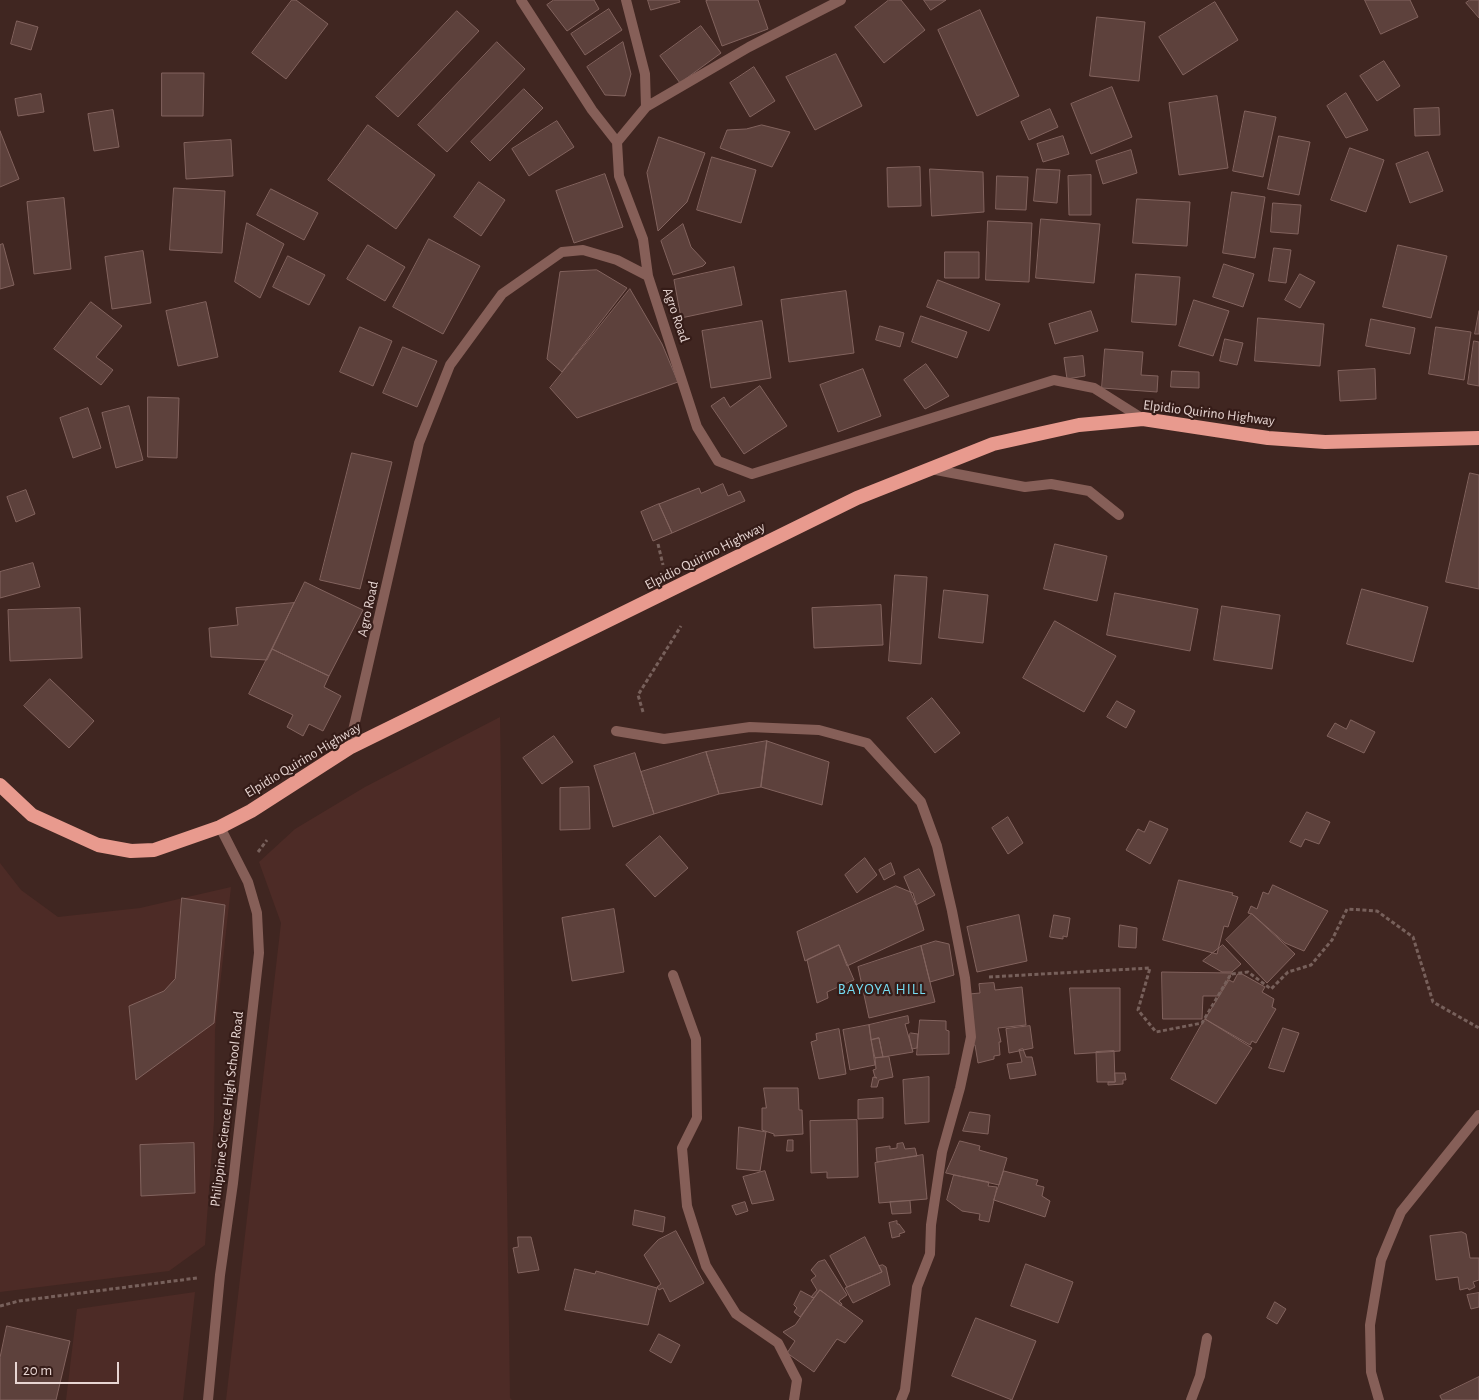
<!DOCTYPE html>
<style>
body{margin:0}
#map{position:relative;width:1479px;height:1400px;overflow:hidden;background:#402621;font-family:"Alegreya Sans",sans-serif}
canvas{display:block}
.scale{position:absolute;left:15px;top:1362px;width:104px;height:22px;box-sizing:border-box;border:2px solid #e7d5d2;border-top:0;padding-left:6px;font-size:15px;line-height:18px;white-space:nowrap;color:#e7d5d2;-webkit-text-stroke:4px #351c18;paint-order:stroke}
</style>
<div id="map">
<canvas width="1479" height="1400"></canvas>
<div class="scale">20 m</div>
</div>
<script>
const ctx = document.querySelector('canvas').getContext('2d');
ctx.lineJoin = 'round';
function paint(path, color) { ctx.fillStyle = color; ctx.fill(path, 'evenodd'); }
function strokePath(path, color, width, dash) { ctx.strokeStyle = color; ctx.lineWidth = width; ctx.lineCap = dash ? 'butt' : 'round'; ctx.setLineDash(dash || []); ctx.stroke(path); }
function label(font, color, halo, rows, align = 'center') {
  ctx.font = font + ' "Alegreya Sans",sans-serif'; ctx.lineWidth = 4.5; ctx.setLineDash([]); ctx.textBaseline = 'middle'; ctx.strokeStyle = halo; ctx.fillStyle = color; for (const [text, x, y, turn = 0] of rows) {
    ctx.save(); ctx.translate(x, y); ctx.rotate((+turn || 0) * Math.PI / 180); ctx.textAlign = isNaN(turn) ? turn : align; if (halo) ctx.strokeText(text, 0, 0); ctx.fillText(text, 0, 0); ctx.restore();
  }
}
const built = new Path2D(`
 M500,717L510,1398L512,1400H226L281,923L259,862L295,829L365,787Z
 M0,863L21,890L58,917L140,908L231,887L215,1030L214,1121L205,1245L169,1271L0,1292Z
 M195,1292L183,1400H66L77,1309Z`);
const building = new Path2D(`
 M292,0H296L328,24L286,79L252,53Z
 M554,0H594L599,9L567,31L547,5Z
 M648,0H679L680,2L651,10Z
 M709,0H758L768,29L722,46L706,1Z
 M889,0H901L925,30L884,63L855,27Z
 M924,0H946L931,10Z
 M1365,0H1410L1418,17L1381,34Z
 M1470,0H1479V18L1466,3Z
 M1215,2L1238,40L1183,75L1159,37Z
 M609,9L622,30L585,55L571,34Z
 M980,10L1019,96L977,116L938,30Z
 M457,11L479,31L398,117L376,97Z
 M1097,17L1145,22L1139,81L1090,76Z
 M17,21L38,27L31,50L11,44Z
 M701,26L721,53L680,83L660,56Z
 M497,42L525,69L447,152L418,125Z
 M623,42L631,74L625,96L605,95L587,67Z
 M836,54L862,106L815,130L786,77Z
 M1384,61L1400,86L1377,101L1360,76Z
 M754,67L775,101L750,117L730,83Z
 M162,73H204L203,116H162Z
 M1112,87L1132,137L1091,154L1071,104Z
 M524,89L543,108L490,161L471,142Z
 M1346,93L1368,130L1346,138L1327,106Z
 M41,94L44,112L18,116L15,99Z
 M1217,96L1228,168L1179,175L1169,103Z
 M1439,108L1440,135L1415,136L1414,109Z
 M1050,109L1058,127L1029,140L1021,122Z
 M113,110L119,147L94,151L88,114Z
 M1245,111L1276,117L1263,177L1233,171Z
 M557,121L574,147L529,176L512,149Z
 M368,125L435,175L396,229L328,180Z
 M762,125L790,132L772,167L720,148L727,130L746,129Z
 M0,131L19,179L0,187Z
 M1063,136L1069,154L1043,162L1037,144Z
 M1279,136L1310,142L1299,195L1268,189Z
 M659,137L705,153L687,202L658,231L647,173Z
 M231,140L233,176L186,179L184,143Z
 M1350,148L1384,160L1366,212L1331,200Z
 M1131,150L1137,173L1103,184L1096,161Z
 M1428,152L1443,191L1410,203L1396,164Z
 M712,157L756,170L741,223L697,210Z
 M920,167L921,206L888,207L887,168Z
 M930,169L983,172L984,212L932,216Z
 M1037,169L1060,170L1057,203L1034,201Z
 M605,174L623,227L574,243L556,191Z
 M1091,175V215H1069L1068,176Z
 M997,176L1028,177L1026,210L996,209Z
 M479,182L505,200L481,236L454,217Z
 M174,188L225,191L222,253L170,250Z
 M271,189L318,213L304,240L257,215Z
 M1232,192L1265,197L1255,258L1223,253Z
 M64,198L71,269L34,274L27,202Z
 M1137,199L1190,202L1187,246L1133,243Z
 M1273,203L1301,205L1298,234L1271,232Z
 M1041,219L1100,224L1094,283L1036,278Z
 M988,221L1032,223L1029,282L986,280Z
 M247,223L284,244L260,298L235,282Z
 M683,224L691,247L706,263L703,266L673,275L661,241Z
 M429,239L480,266L443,334L393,307Z
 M3,244L14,285L0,289V245Z
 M368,245L405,267L385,301L347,279Z
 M1398,245L1447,256L1431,318L1383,307Z
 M1274,248L1291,250L1286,283L1269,281Z
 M143,251L151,303L112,309L105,257Z
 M945,252H979V278H945Z
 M288,256L325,275L309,305L273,287Z
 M1224,264L1254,274L1243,307L1213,297Z
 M734,267L742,305L681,318L674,280Z
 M597,270L627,288L562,372L547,359L560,272Z
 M1136,274L1180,277L1176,325L1132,322Z
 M1300,274L1315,282L1300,308L1285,300Z
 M938,280L1000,304L989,331L927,307Z
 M630,289L662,344L678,382L577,418L550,388Z
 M846,291L854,353L789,362L781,300Z
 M1194,300L1229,311L1213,356L1179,346Z
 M91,302L122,326L96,357L113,370L101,385L54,349Z
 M206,302L218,357L178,366L166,311Z
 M1091,311L1098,331L1055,344L1049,324Z
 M1479,311V334H1475Z
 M921,316L967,332L957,358L912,342Z
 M1258,318L1324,324L1320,366L1255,361Z
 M1371,319L1415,328L1410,354L1366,346Z
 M762,321L771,378L711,388L702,331Z
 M880,326L904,333L900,347L876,340Z
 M360,327L392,341L373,386L340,372Z
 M1436,327L1471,332L1464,380L1429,374Z
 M1225,339L1243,343L1237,365L1220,361Z
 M1474,341L1479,342V386L1468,384Z
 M403,347L437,361L417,407L383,393Z
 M1105,349L1143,352L1141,375L1158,376L1157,392L1102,388Z
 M1083,356L1085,376L1067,379L1064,358Z
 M926,364L949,396L925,409L904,380Z
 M863,369L881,416L838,432L820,385Z
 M1375,369L1376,399L1340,401L1338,371Z
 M1172,371L1199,372V388L1171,387Z
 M760,386L787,426L744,454L711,406L724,397L730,407Z
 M148,397L179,398L177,458L148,457Z
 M129,406L143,460L116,468L102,413Z
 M88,408L101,448L73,458L60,418Z
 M352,453L392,462L360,589L320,580Z
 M1470,473L1479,475V589L1446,582Z
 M723,484L728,496L740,491L745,501L672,533L659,504L699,488L701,493Z
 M26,490L35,514L16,522L7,497Z
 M659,504L672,533L653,541L641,512Z
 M1055,544L1107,556L1097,601L1044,589Z
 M33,563L40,587L0,598V572Z
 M895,575L927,577L921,664L889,661Z
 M305,582L363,610L329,676L272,649Z
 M1362,589L1428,607L1413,662L1347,644Z
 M944,590L988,595L983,643L939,638Z
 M1115,593L1198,609L1190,651L1107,635Z
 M294,603L267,660L211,657L209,628L238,625L236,608Z
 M881,605L883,645L814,648L812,608Z
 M1222,606L1280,615L1272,669L1214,660Z
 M80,608L82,658L10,661L8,610Z
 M1055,621L1116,656L1084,712L1023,678Z
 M272,649L329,676L324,687L341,696L323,731L309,724L303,736L287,727L293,715L249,694Z
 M50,679L94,721L69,748L24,706Z
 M932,698L960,733L935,753L907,718Z
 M1117,701L1135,711L1126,728L1107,717Z
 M1351,720L1375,732L1364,753L1327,736L1335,723L1346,729Z
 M554,736L573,762L542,784L523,758Z
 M767,741L829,762L822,805L761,787Z
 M767,741L761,787L719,794L706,752Z
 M706,752L719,794L654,814L641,772Z
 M635,753L654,814L613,827L594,766Z
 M589,787L590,829L560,830V788Z
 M1307,812L1330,822L1319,844L1305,839L1301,847L1290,842Z
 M1008,817L1023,843L1008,854L992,828Z
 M1150,821L1168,829L1150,864L1126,850L1138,829L1144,832Z
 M660,836L688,868L655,897L626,865Z
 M865,858L877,875L857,893L845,875Z
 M891,863L895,874L884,880L879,870Z
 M919,869L935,895L916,905L904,877Z
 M1179,880L1233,893L1232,895L1238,897L1228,927L1224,926L1217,954L1163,940Z
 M1273,885L1328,911L1304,951L1285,943L1252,914L1248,913L1251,906L1257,909L1263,892L1268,894Z
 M896,886L913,893L924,930L847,966L839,945L805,961L797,932Z
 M182,898L225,905L214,1023L136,1080L129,1006L164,991L175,979Z
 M614,909L624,972L572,981L562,918Z
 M1252,914L1295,954L1267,983L1226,940Z
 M1019,915L1027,961L977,972L967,927Z
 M1054,915L1070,918L1067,937L1063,936V939L1050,937Z
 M1120,925L1137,928L1136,948L1119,947Z
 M936,941L949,944L954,975L930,982L921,946Z
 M839,945L854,980L827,992L828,998L817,1003L807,960Z
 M1223,945L1241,964L1232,972H1222L1203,961Z
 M921,946L935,1002L869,1018L858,967Z
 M1162,972L1232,973L1218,996H1203L1202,1019H1163Z
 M1238,974H1242L1265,987L1262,992L1274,999L1272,1007L1276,1009L1256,1043L1252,1041L1250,1045L1205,1019L1229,980L1233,982Z
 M994,983L995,990L1022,987L1026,1025L998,1028L1001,1042H999L1000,1055L994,1056V1059L978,1063L975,1045H972L969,994L980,993L979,984Z
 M1070,988H1120V1051L1075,1054Z
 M908,1016L909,1023L905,1024L913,1052L883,1057L879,1038L871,1040L869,1025Z
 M1205,1019L1252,1048L1216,1104L1171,1079Z
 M920,1020L946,1021V1030L949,1031V1054L917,1055Z
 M869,1025L875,1065L850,1070L843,1030Z
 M1030,1026L1033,1048L1009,1053L1006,1029Z
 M1283,1028L1299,1033L1284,1072L1269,1068Z
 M839,1029L846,1074L819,1079L811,1042L817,1040L816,1034Z
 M911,1033L918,1034L917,1048L912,1049L909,1035Z
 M879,1038L883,1057L875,1058L871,1040Z
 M1023,1049L1026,1057H1032L1036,1075L1010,1079L1007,1064L1022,1062L1019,1050Z
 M1114,1051L1115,1082H1097L1096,1052Z
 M889,1057L893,1077L879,1080L877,1087H871L873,1077L877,1078L875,1077L873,1070L876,1069L875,1058Z
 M1115,1073H1125L1126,1080H1123V1084L1108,1085V1082H1115Z
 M929,1077V1122L905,1124L903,1080Z
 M764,1088H798L799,1110H802L803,1134L774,1136V1134L762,1130V1108H766Z
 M883,1098V1118L858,1119V1100Z
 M970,1112L990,1115L988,1134L963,1131Z
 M857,1120L858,1177L827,1178V1172L811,1173L810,1121Z
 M739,1127L766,1132L760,1171L737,1169Z
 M788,1140H793V1151H787Z
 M960,1141L980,1146L979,1150L1007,1158L999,1185L946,1173Z
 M194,1143L195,1193L141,1196L140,1145Z
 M903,1143L905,1149L915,1148L917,1156L877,1162L876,1148L890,1146V1149L897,1148V1144Z
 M923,1155L927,1199L879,1203L875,1163Z
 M765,1171L774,1200L752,1204L743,1177Z
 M1004,1171L1034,1179L1038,1180L1036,1185L1044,1187L1042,1196L1050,1201L1045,1217L994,1200Z
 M954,1175L989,1182L988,1186L997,1187L989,1222L979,1220L980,1214L962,1211L947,1200Z
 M910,1201L911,1213L892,1214L890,1202Z
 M745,1202L748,1211L736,1215L732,1206Z
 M635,1210L665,1217L663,1232L633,1225Z
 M897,1221V1224H899L905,1232L899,1234L900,1236L892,1238L889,1223Z
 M676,1231L704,1283L670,1302L663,1288L659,1290L657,1287L661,1284L644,1255L658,1240Z
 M1462,1232L1466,1234L1470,1258H1479V1280L1473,1282L1475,1287L1469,1290L1468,1288L1460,1290L1458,1277L1436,1280L1430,1236Z
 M518,1237H531L539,1270L518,1273L513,1248L518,1247Z
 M865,1237L882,1272L847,1287L830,1256Z
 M825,1260L847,1295L839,1301L842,1304L841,1306L820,1290L814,1298L811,1297L817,1290L811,1280L816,1276L811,1270L818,1262Z
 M1026,1264L1073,1282L1058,1323L1011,1306Z
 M883,1265L886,1267L890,1285L853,1303L845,1288L882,1272L879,1266Z
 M575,1269L595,1274L596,1271L657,1288L648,1325L565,1310Z
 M820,1290L863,1321L845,1343L837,1339L814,1372L787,1353L795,1341L783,1332L795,1325Z
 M801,1291L814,1298L800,1317L794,1312L797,1308L794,1305Z
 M1479,1293V1307L1471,1309L1467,1295Z
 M1275,1302L1286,1309L1277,1324L1267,1318Z
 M976,1318L1036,1341L1012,1400L952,1376Z
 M7,1326L70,1341L56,1400H0V1358Z
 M659,1334L680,1345L671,1363L650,1351Z
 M1479,1377V1400H1442L1440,1396Z`);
const path = new Path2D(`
 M658,544L663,565
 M643,712L638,695L681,626
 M258,852L267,840
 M989,977L1150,968L1138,1010L1156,1032L1202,1023L1231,974L1248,972L1271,989L1288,972L1311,965L1332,940L1347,909L1377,911L1413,937L1433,1002L1479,1028
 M0,1306L19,1301L197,1278`);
const service = new Path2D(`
 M931,469L1025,487L1051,484L1089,491L1119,515
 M1191,1400L1200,1376L1207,1338`);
const minor = new Path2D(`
 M521,0L592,110L617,142L619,176L643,239L648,276
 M626,0L645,74L646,107
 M617,142L646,107L749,47L841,0
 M616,731L664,739L750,727L819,730L867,743L921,802L937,846L952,911L965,978L971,1037L960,1088L942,1152L931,1225L930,1254L917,1287L905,1390L901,1400
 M349,748L419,443L450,365L502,294L562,252L583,250L617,260L648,276L697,427L718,461L752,474L1054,380L1094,388L1143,419
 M673,975L696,1039L697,1118L682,1148L687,1206L706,1266L736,1314L778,1343L797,1380L794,1400
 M1379,1400L1371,1372L1370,1325L1381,1260L1401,1212L1479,1115`);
const tertiary = new Path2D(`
 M208,1400L220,1275L233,1183L259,953L257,913L248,882L220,827`);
const trunk = new Path2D(`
 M0,785L32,815L98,845L131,851L154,850L220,827L251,811L349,748L857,498L993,444L1079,425L1143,419L1268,438L1325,442L1479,438`);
const streetNames = [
 ["Agro Road",676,315,71],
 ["Elpidio Quirino Highway",1209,413,7],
 ["Elpidio Quirino Highway",705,556,-27],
 ["Agro Road",368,609,-78],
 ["Elpidio Quirino Highway",303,760,-31],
 ["Philippine Science High School Road",227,1109,-83]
];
const neighbourhoodNames = [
 ["BAYOYA HILL",882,989]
];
paint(built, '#4d2b26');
paint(building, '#5d413c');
strokePath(building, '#82635e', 1);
strokePath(path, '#77605b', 3, [4, 2.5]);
strokePath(service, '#865f58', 10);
strokePath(minor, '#865f58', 10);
strokePath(tertiary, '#865f58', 10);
strokePath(trunk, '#e89a8e', 14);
label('14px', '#e7d5d2', '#351c18', streetNames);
ctx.letterSpacing = '1px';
label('15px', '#76dcf2', '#351c18', neighbourhoodNames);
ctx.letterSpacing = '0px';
</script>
